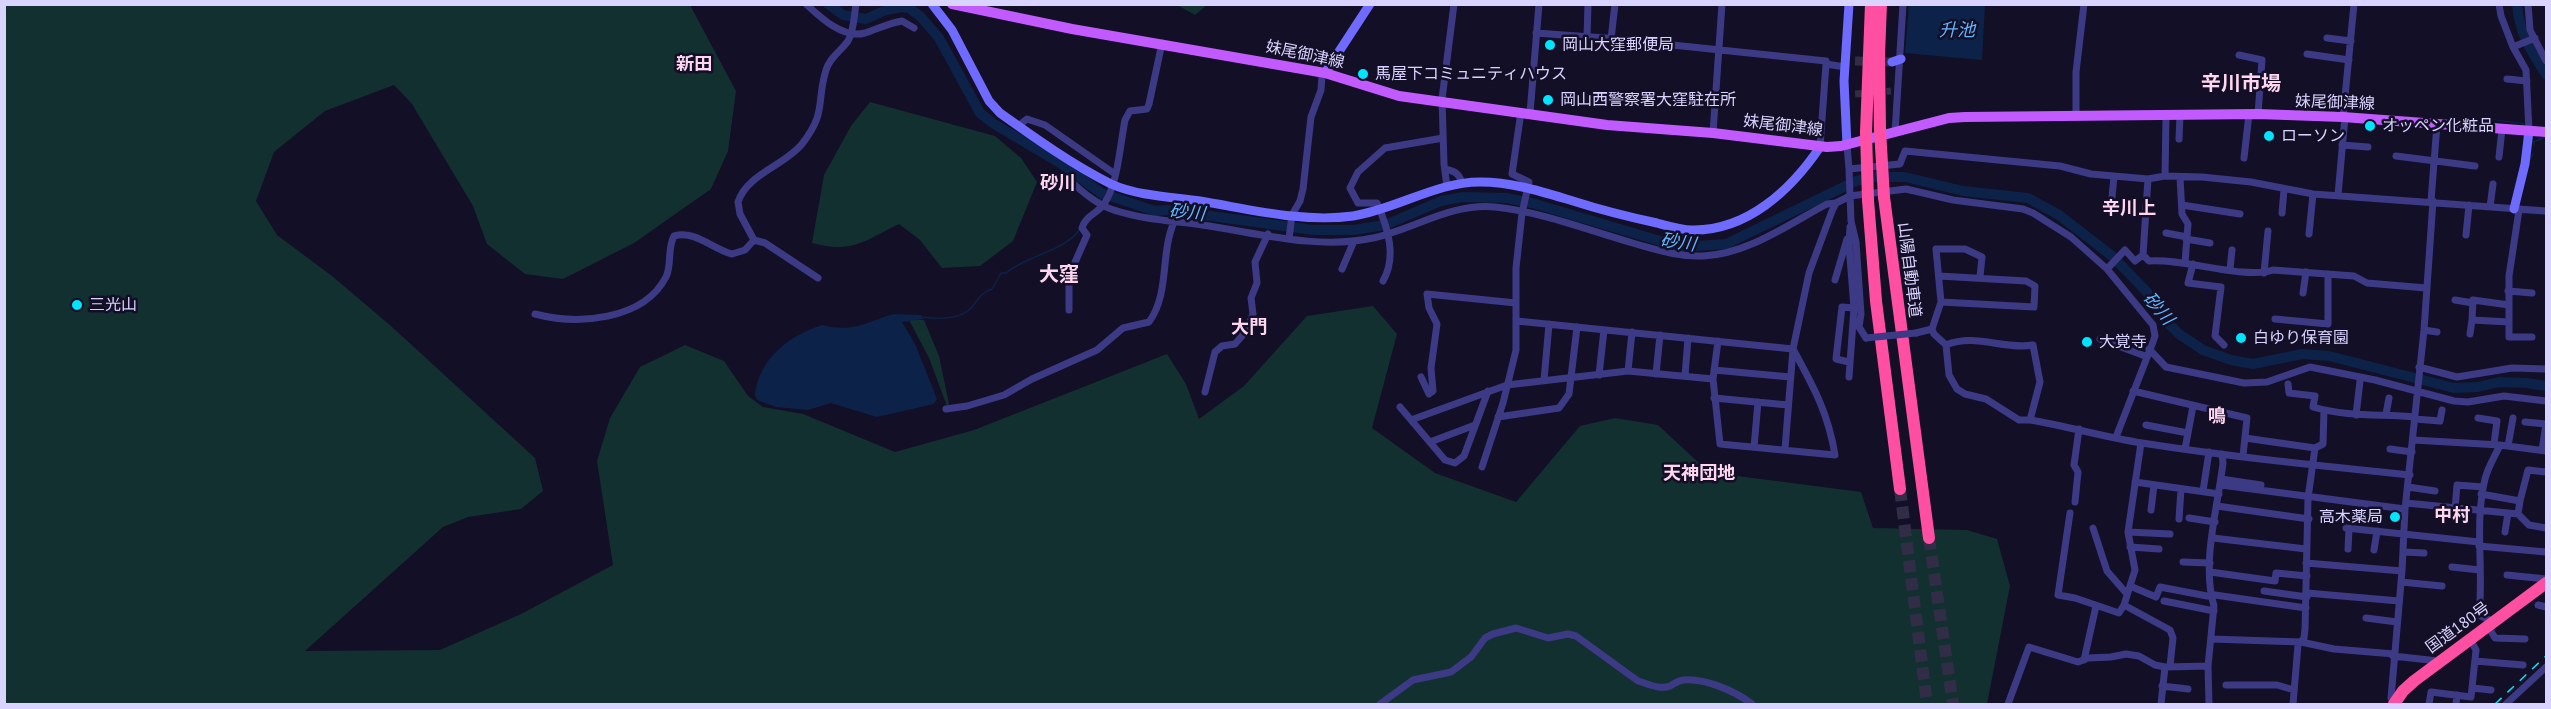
<!DOCTYPE html>
<meta charset="utf-8">
<style>
body{margin:0}
#map{position:relative;width:2551px;height:709px;overflow:hidden;background:#130f26;font-family:"PT Sans",sans-serif}
canvas{display:block}
.frame{position:absolute;inset:0;border:6px solid #d9d4ff;pointer-events:none}
</style>
<div id="map">
<canvas width="2551" height="709"></canvas>
<div class="frame"></div>
</div>
<script>
const ctx = document.querySelector('canvas').getContext('2d');
ctx.lineJoin = 'round';
function paint(path, color) { ctx.fillStyle = color; ctx.fill(path, 'evenodd'); }
function strokePath(path, color, width, dash) { ctx.strokeStyle = color; ctx.lineWidth = width; ctx.lineCap = dash ? 'butt' : 'round'; ctx.setLineDash(dash || []); ctx.stroke(path); }
function label(font, color, halo, rows, align = 'center') {
  ctx.font = font + ' "PT Sans","Noto Sans JP",sans-serif'; ctx.lineWidth = 5; ctx.setLineDash([]); ctx.textBaseline = 'middle'; ctx.strokeStyle = halo; ctx.fillStyle = color; for (const [text, x, y, turn = 0] of rows) {
    ctx.save(); ctx.translate(x, y); ctx.rotate((+turn || 0) * Math.PI / 180); ctx.textAlign = isNaN(turn) ? turn : align; if (halo) ctx.strokeText(text, 0, 0); ctx.fillText(text, 0, 0); ctx.restore();
  }
}
const green = new Path2D(`
 M4,5H690L736,91L728,151L711,189L634,243L563,279L525,274L487,244L473,206L412,104L394,85L325,111L274,152L256,201L277,235L332,276L391,326L535,458L543,491L521,509L468,517L443,527L305,651L440,650L521,614L613,565L597,461L610,418L640,367L685,345L724,361L748,396L763,407L803,414L895,452L974,430L1167,354L1186,384L1199,419L1244,386L1307,316L1373,306L1397,334L1372,428L1435,473L1516,502L1580,426L1615,418L1658,425L1699,463L1730,475L1861,492L1873,528L1967,530L1997,539L2010,586L1987,704H5Z
 M1177,5H1207L1195,15Z
 M870,102L995,136L1021,158L1037,182L1013,241L980,266L942,268L920,240L899,224C864,241 852,254 812,243L824,175L851,126Z
 M909,320H924L939,356L949,404L947,406L929,358Z`);
const water = new Path2D(`
 M1909,5H1985L1982,60L1905,53Z
 M2441,113L2524,123V138L2534,141L2544,136L2546,138L2535,142L2534,148L2533,142L2523,139L2522,124Z
 M894,314L921,315L924,319L902,322L916,346L937,399L934,404L877,417L831,403L808,410L776,407L757,400L755,395C759,359 788,336 822,325C854,333 865,322 894,314Z`);
const stream = new Path2D(`
 M2530,160L2533,154
 M1099,201L1104,194
 M2521,213L2546,214
 M923,317C938,319 960,320 971,308C978,300 981,292 992,289L1001,273H1006C1027,255 1066,251 1080,229`);
const river = new Path2D(`
 M828,4L843,15L866,19L886,10L901,7L909,8L920,16L939,38L980,113L994,124L1060,163L1101,193L1155,211L1167,210L1313,230H1353L1385,225L1441,201L1463,197L1506,198L1532,203L1681,247L1726,244L1856,181L1874,177H1905L1963,191L2028,198L2059,215L2112,256L2147,292L2166,321L2179,334L2203,350L2231,360L2253,364L2302,354L2329,356L2454,388L2478,387L2499,382L2527,383L2546,386
 M2517,4C2519,32 2531,52 2546,74`);
const streetTunnel = new Path2D(`
 M1855,94L1891,91`);
const secondaryTunnel = new Path2D(`
 M1855,61L1892,62`);
const highwayTunnel = new Path2D(`
 M1900,489L1927,704
 M1929,538L1953,704`);
const street = new Path2D(`
 M806,4C821,18 843,39 865,33C878,29 889,23 902,21L914,28
 M2499,4L2501,16L2513,47L2526,70L2529,131
 M2528,4L2530,30L2546,61
 M1536,33L1605,38L1826,61V64L1845,67
 M1587,37L1588,4
 M2327,38L2351,41
 M1611,39L1615,4
 M2513,47L2535,38
 M2307,54L2349,60
 M2239,55L2262,60L2258,114
 M2507,79L2527,81
 M1530,113L1539,4
 M2076,116V72L2084,4
 M2343,117L2354,4
 M1018,126L1027,119L1045,125L1115,174
 M1713,133L1722,4
 M1895,133L1903,4
 M2179,139L2180,116
 M1847,145L1849,169L1900,164L1905,151L2060,166L2091,174L2148,179L2165,176L2202,177L2251,182L2313,194L2546,211
 M2342,145L2368,147
 M1820,147L1826,64
 M2396,156L2475,166
 M2499,157L2502,129
 M2244,158L2249,114
 M1445,169C1455,171 1460,174 1462,184
 M1849,169L1851,221L1856,242L1861,314L1859,327L1866,338
 M2165,176L2166,116
 M2180,177L2182,214L2188,224L2185,263
 M1075,185C1087,196 1101,207 1117,211C1145,220 1174,221 1202,225C1258,233 1317,250 1373,238C1415,229 1450,203 1495,207C1543,212 1590,231 1636,244C1658,250 1679,257 1703,256C1748,254 1789,224 1827,204L1836,203
 M1447,187L1444,164L1442,99L1454,4
 M2338,195L2345,117
 M2431,201L2437,124
 M2182,205L2240,214
 M2490,207L2493,184
 M2111,208L2114,176
 M2519,210L2509,276V337H2532
 M2282,213L2284,190
 M2166,233L2187,237
 M2309,234L2313,194
 M2466,235L2469,205
 M1289,239L1292,215L1300,201L1303,189L1311,117L1321,90L1322,76L1325,73
 M2186,239L2210,243
 M2143,255L2148,179
 M2193,264L2188,283L2221,287L2215,336L2224,345
 M1342,269L1354,241
 M2107,269L2125,250L2135,261L2143,255L2149,261C2184,258 2244,280 2273,270L2354,276L2367,283L2426,288
 M2230,269L2232,250
 M2264,273L2268,231
 M1939,276L2026,281L2035,286L2034,307L1941,302
 M818,278L765,243L754,240L740,214L738,202C747,174 784,166 802,144C827,112 816,103 826,70C830,57 841,51 848,41C854,31 854,16 856,4
 M1835,280L1847,239
 M1383,281C1397,257 1388,228 1377,203H1358L1350,188L1358,172L1385,148L1443,138
 M2508,291L2532,293
 M2303,293L2306,272
 M2455,300L2473,303
 M1069,310V276L1087,235L1082,228C1085,216 1098,213 1104,204C1118,184 1120,145 1125,120L1130,111L1147,109L1149,104L1162,43
 M535,314C577,325 643,321 666,277C672,265 667,249 674,236C696,230 712,249 732,254L745,250L754,240
 M2275,319L2328,324V274
 M2472,320L2473,300L2509,305
 M1517,321L1793,349C1813,386 1828,412 1835,455L1720,444L1713,379L1718,341
 M1932,329L1934,334L1946,345L1949,375L1957,389L1965,394L1986,399L2019,420H2030C2067,426 2104,437 2142,443C2231,457 2321,466 2410,475
 M1932,329L1941,302L1936,249H1965L1982,257L1980,277
 M2424,330L2437,332
 M1916,333L1932,329
 M2470,334L2472,320L2509,322
 M2100,339L2145,356
 M1946,345C1976,333 2003,350 2033,345L2040,382L2030,420
 M2149,349L2166,367L2244,383L2267,382L2310,367L2375,380L2454,401L2468,402L2504,396L2546,401
 M1849,362L1836,359L1842,307L1854,308
 M2419,367L2457,377L2512,368L2546,369
 M1714,370L1790,377
 M1628,371L1632,332
 M1656,374L1660,335
 M1599,375L1604,330
 M1685,376L1688,338
 M1421,377L1429,394L1433,391L1431,368L1437,324L1429,308L1427,294L1516,303
 M1849,377L1854,308L1849,245L1850,227
 M1544,380L1549,324
 M2288,384L2289,393L2315,396L2313,407C2347,417 2381,414 2415,417
 M2133,391L2247,418L2243,456
 M1205,392L1215,352L1222,346L1235,344L1247,330L1253,314L1251,298L1257,283L1255,262L1268,234
 M1714,398L1788,405
 M1400,407L1445,460L1455,463L1464,456L1488,391
 M946,409L967,406L1004,395L1032,379L1097,350L1123,328L1149,322C1170,293 1160,254 1174,222
 M2386,414L2389,398
 M2356,415L2360,381
 M1498,417L1559,408L1569,394L1577,327
 M2478,418L2497,421L2494,444
 M2415,419L2440,421L2442,410
 M1411,420L1507,385L1628,371L1713,379
 M2525,422L2546,424L2542,450
 M2146,425L2188,433
 M2245,438L2315,448
 M2413,440L2500,445L2546,451
 M1430,442L1475,425
 M2141,443L2128,532L2135,570L2124,605L2170,630L2173,638L2170,666
 M2508,446L2513,418
 M1754,447L1758,402
 M1785,449L1793,349L1809,273L1832,211L1836,203L1850,196L1906,189L1953,200L2023,209L2033,213L2071,237L2107,269L2153,325L2155,336L2153,342L2116,437
 M2185,449L2193,406
 M2390,449L2412,452
 M1482,467L1503,403L1516,350V268L1522,213L1529,182L1512,174L1521,112
 M2221,479L2261,485
 M2135,482L2219,494
 M2221,485L2405,509
 M2408,487L2435,491
 M2203,491L2209,452
 M2481,494L2520,501L2528,470L2546,472
 M2075,502L2078,472L2074,465L2079,429
 M2406,503L2518,514L2520,501
 M2217,506L2309,519
 M2455,509L2457,485L2483,487
 M2151,510L2154,485
 M2070,513L2058,595L2075,598L2119,613L2124,605
 M2518,514L2529,525L2546,528
 M2189,518L2215,522
 M2179,519L2181,489
 M2093,528L2107,571L2127,594
 M2346,528L2479,542
 M2128,532L2170,534
 M2505,532L2508,513
 M2213,538L2306,549
 M2479,546L2546,552
 M2130,547L2159,549
 M2348,549L2349,529
 M2374,550L2377,531
 M2403,552L2424,553
 M2183,562L2210,563
 M2306,563L2402,571
 M2452,567L2480,570
 M2210,572L2275,581L2276,573L2307,576
 M2507,575L2546,579
 M2401,582L2442,586
 M2130,586L2156,597L2160,587L2207,596L2215,595L2306,608
 M2264,591L2307,597
 M2307,593L2399,601
 M2164,601L2214,611
 M2538,605L2546,607
 M2366,618L2397,622
 M2494,622L2479,615C2484,570 2474,524 2485,479C2488,467 2495,456 2500,445
 M2488,626L2495,638L2525,639
 M2211,639L2301,642L2334,649L2394,654
 M2393,656L2438,661
 M2084,660L2096,606
 M2475,661L2523,665
 M2226,685H2277L2294,690
 M2162,686L2188,689
 M2472,688L2491,690
 M2395,703L2391,698L2402,571L2405,509L2424,330L2433,201
 M1380,704L1413,680L1451,672L1471,657L1485,638L1493,634L1516,628L1548,638L1568,634L1576,636L1638,681C1648,684 1660,690 1670,686C1674,684 1677,681 1683,680C1705,678 1735,691 1752,704
 M2008,704L2029,647L2078,662L2088,658L2111,657L2126,654L2139,656L2155,665L2165,667L2208,666
 M2161,704L2165,667
 M2209,704L2208,666L2214,606C2201,564 2218,506 2223,463L2222,454
 M2293,704L2298,645L2304,638L2305,629L2308,498L2315,448L2323,444L2324,410
 M2429,704L2431,692L2471,697L2476,650L2470,639
 M2456,704L2457,695
 M2506,704L2546,667`);
const secondary = new Path2D(`
 M932,4L952,30L989,101L1000,113C1035,138 1073,165 1111,184C1138,196 1171,197 1200,201C1249,209 1303,223 1353,216C1397,209 1436,182 1480,182C1513,182 1543,192 1573,201C1601,210 1629,217 1657,223C1668,226 1681,230 1692,230C1747,231 1791,190 1820,147
 M1892,62L1901,59
 M1325,73L1370,4
 M1847,145L1844,81L1849,4
 M2514,209L2525,164L2529,131`);
const primary = new Path2D(`
 M952,4L1072,29L1325,73L1399,96L1607,125L1713,133L1827,147L1841,146L1949,118L1965,117L2258,114L2343,117L2546,132`);
const highway = new Path2D(`
 M1880,130L1879,55L1881,4
 M1866,132L1871,4
 M1884,197L1929,538
 M1868,200L1876,301L1900,489
 M2394,704L2403,691L2414,681L2546,583`);
const rail = new Path2D(`
 M2495,704L2546,656`);
const streetBridge = new Path2D(`
 M1866,338L1916,333`);
const highwayBridge = new Path2D(`
 M1880,130L1884,197
 M1866,132L1868,200`);
const markers = [
 [1550,45,6,"#00e5ff"],
 [1363,74,6,"#00e5ff"],
 [1548,100,6,"#00e5ff"],
 [2370,126,6,"#00e5ff"],
 [2269,136,6,"#00e5ff"],
 [77,305,6,"#00e5ff"],
 [2241,338,6,"#00e5ff"],
 [2087,342,6,"#00e5ff"],
 [2395,517,6,"#00e5ff"]
];
const poiNames = [
 ["岡山大窪郵便局",1562,45],
 ["馬屋下コミュニティハウス",1375,74],
 ["岡山西警察署大窪駐在所",1560,100],
 ["オッペン化粧品",2382,126],
 ["ローソン",2281,136],
 ["三光山",89,305],
 ["白ゆり保育園",2253,338],
 ["大覚寺",2099,342],
 ["高木薬局",2383,517,"right"]
];
const streetNames = [
 ["妹尾御津線",1305,55,12],
 ["妹尾御津線",2335,103,2],
 ["妹尾御津線",1783,126,7],
 ["山陽自動車道",1909,270,83],
 ["国道180号",2458,628,-36]
];
const waterNames = [
 ["升池",1957,31],
 ["砂川",1187,213,6],
 ["砂川",1678,243,8],
 ["砂川",2158,309,49]
];
const neighbourhoodNames = [
 ["新田",694,65],
 ["砂川",1058,184],
 ["辛川上",2129,209],
 ["大門",1249,328],
 ["鳴",2217,417],
 ["天神団地",1699,474],
 ["中村",2452,516]
];
const quarterNames = [
 ["辛川市場",2241,84],
 ["大窪",1059,275]
];
paint(green, '#12302f');
paint(water, '#0c2248');
strokePath(stream, '#0c2248', 1.5);
strokePath(river, '#0c2248', 10);
strokePath(streetTunnel, '#312d47', 7, [7, 3.5]);
strokePath(secondaryTunnel, '#312d47', 9, [9, 4.5]);
strokePath(highwayTunnel, '#312d47', 12, [12, 6]);
strokePath(street, '#3d3a85', 7);
strokePath(secondary, '#6f6bff', 9);
strokePath(primary, '#c25bff', 10);
strokePath(highway, '#ff4fa3', 12);
strokePath(rail, '#00e5ff', 1.5, [9, 8]);
strokePath(streetBridge, '#3d3a85', 7);
strokePath(highwayBridge, '#ff4fa3', 12);
for (const [x, y, r, color] of markers) { const dot = new Path2D(); dot.arc(x, y, r, 0, 2 * Math.PI); ctx.fillStyle = color; ctx.fill(dot); strokePath(dot, '#130f26', 2); }
label('16px', '#d9d4ff', '#130f26', poiNames, 'left');
label('16px', '#d9d4ff', '#130f26', streetNames);
label('italic 18px', '#62b6ff', '#130f26', waterNames);
label('bold 18px', '#ffd6f0', '#130f26', neighbourhoodNames);
label('bold 20px', '#ffd6f0', '#130f26', quarterNames);
</script>
